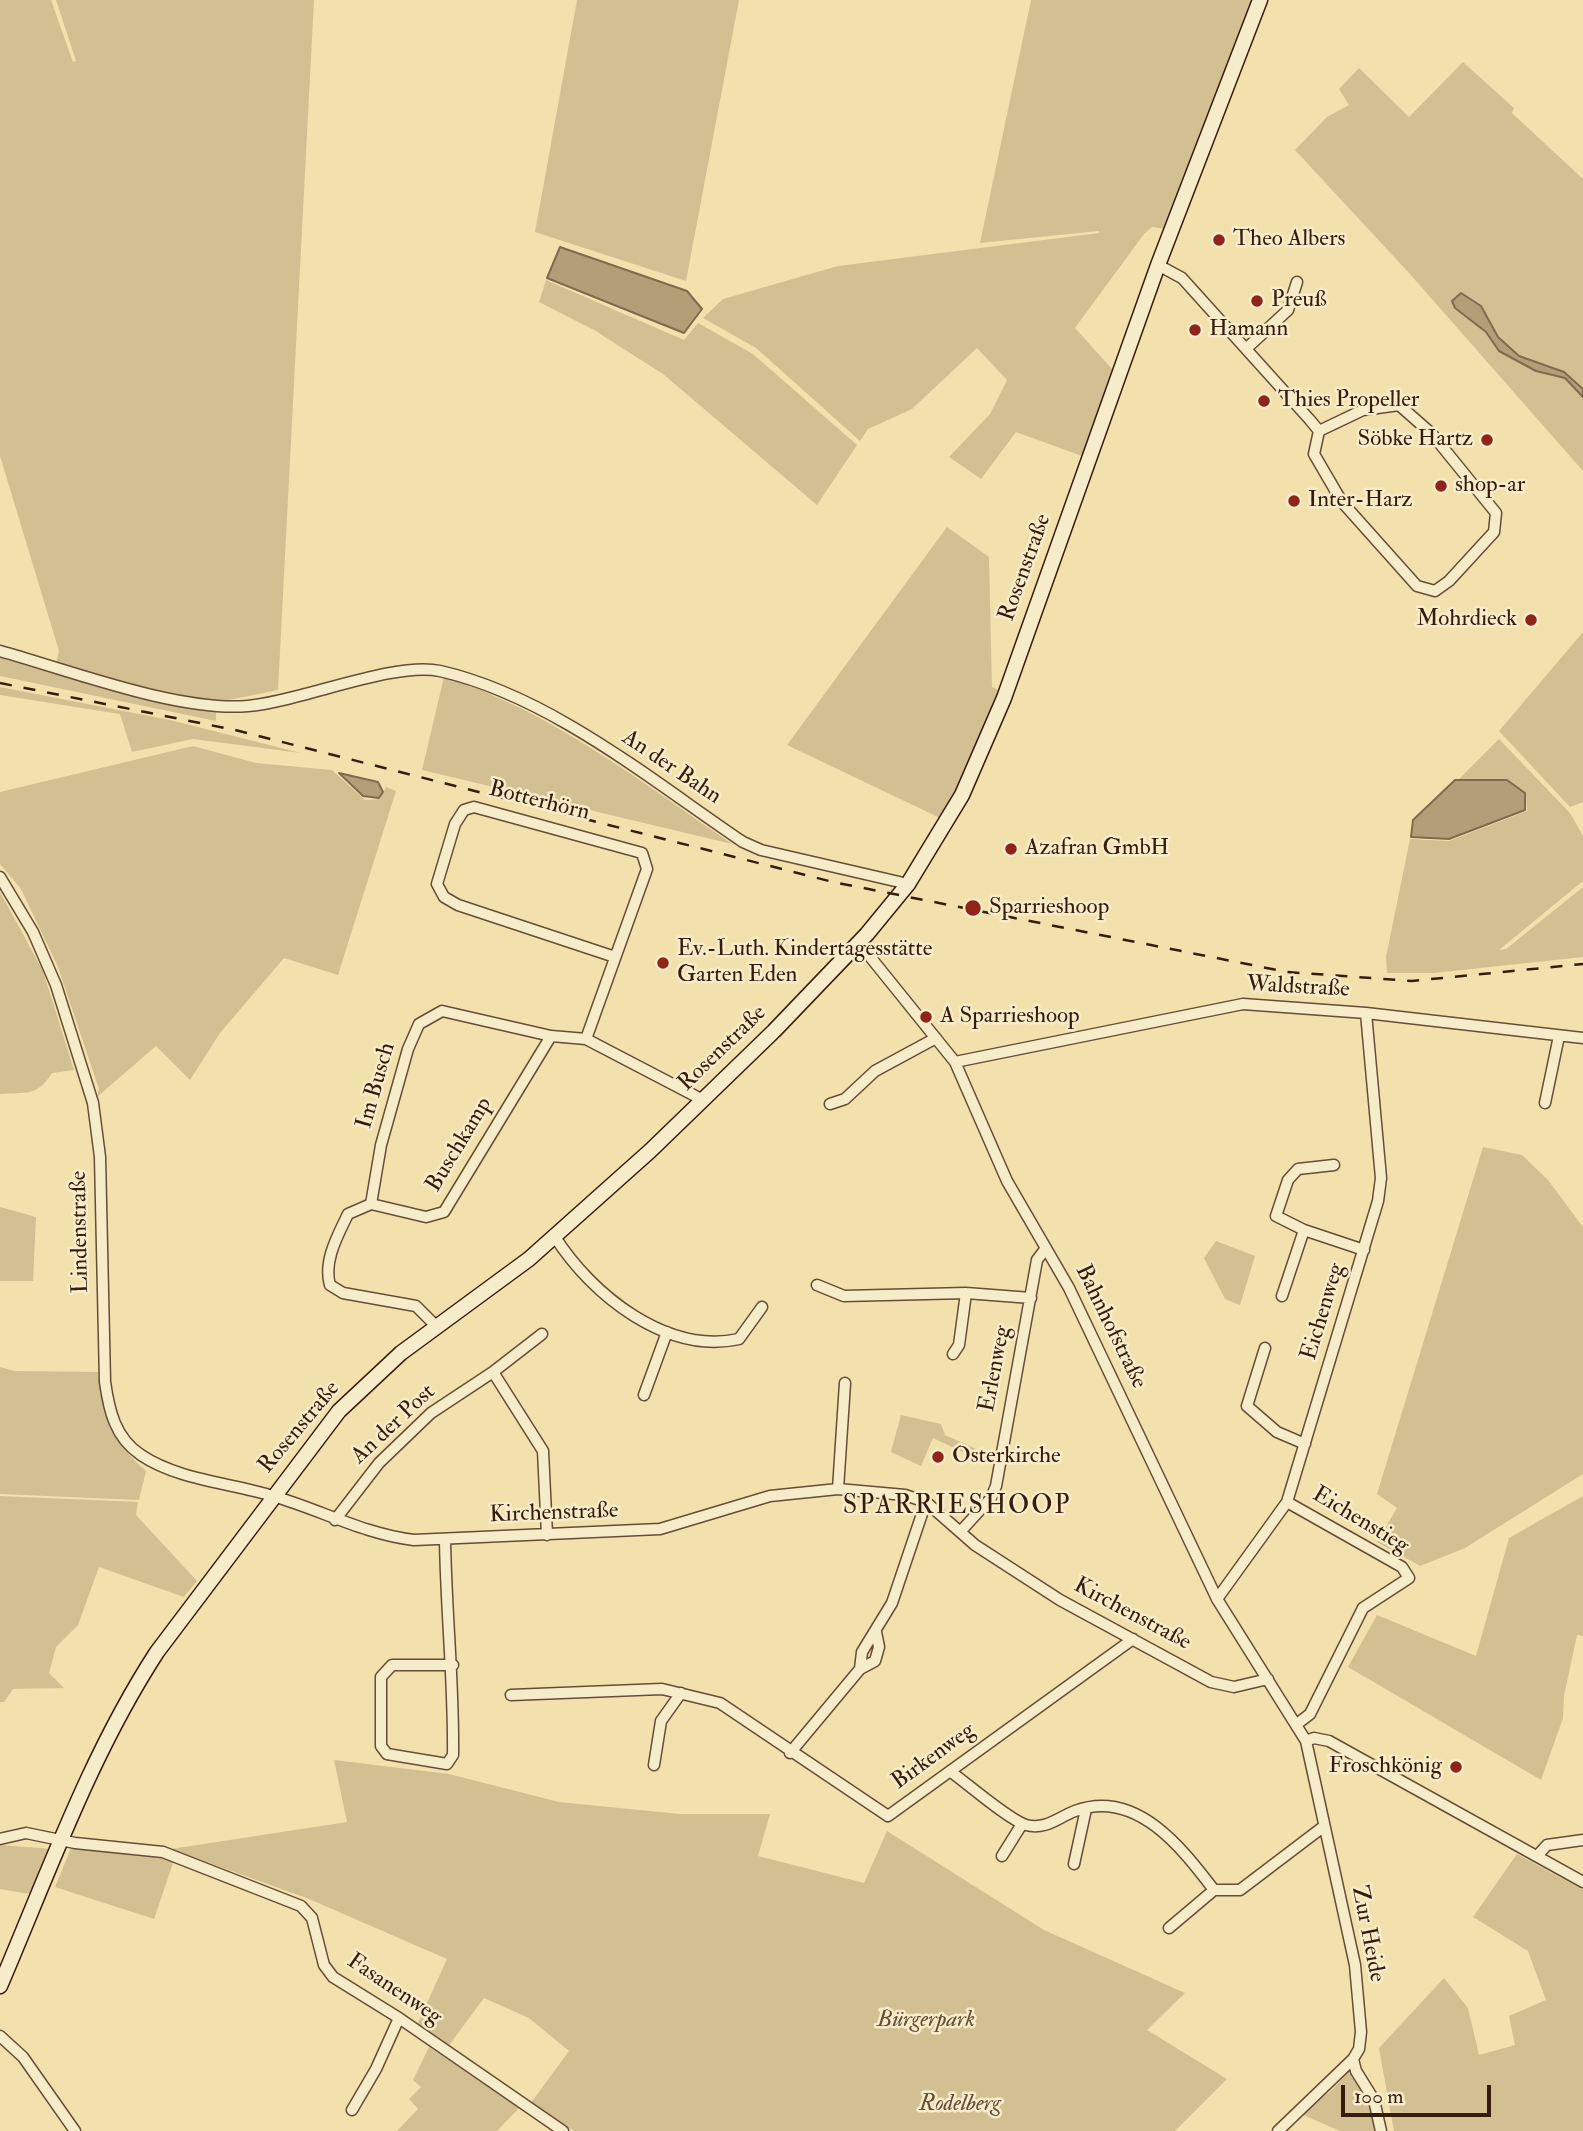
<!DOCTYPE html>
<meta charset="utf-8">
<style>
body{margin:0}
#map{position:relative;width:1583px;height:2131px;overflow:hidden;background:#f2e1ad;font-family:"IM FELL Double Pica",serif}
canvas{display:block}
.scale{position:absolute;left:1341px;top:2085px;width:150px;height:32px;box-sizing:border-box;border:4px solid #371c0e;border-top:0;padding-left:9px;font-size:21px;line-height:24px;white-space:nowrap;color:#371c0e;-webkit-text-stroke:5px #f7ecca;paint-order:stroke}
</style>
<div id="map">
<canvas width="1583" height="2131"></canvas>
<div class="scale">100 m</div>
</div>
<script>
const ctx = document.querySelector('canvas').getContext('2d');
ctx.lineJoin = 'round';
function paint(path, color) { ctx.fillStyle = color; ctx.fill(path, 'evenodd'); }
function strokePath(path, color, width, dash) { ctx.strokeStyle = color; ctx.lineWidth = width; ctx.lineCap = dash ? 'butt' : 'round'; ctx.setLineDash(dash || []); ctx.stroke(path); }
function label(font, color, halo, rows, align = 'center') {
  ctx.font = font + ' "IM FELL Double Pica",serif'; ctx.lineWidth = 5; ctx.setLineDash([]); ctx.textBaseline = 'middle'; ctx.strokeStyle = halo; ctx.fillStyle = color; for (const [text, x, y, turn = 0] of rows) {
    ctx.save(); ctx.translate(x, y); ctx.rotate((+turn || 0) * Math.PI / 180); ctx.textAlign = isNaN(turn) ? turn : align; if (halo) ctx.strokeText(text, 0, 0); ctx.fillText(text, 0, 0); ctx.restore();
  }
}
const green = new Path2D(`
 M0,0H51L73,62L76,61L56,0H314L278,690L219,702L162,692L56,664L59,651L0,456Z
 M577,0H739L686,281L535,232Z
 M1031,0H1255L1165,229L1152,227L1144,234L1075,328L1113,370L1082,456L1016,432L981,479L949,457L990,414L1007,380L977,348L912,409L868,429L860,441L756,348L703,318L723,299L838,266L1099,233V231L980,243Z
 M1463,62L1514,108L1512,113L1583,179V471L1409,273L1295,150L1327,117L1349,105L1339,89L1359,68L1409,117Z
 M546,280L684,340L698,323L753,354L857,445L817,505L663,374L594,330L539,302Z
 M947,527L989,557L992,687L998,690L956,790L940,818L787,745Z
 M1583,632V802L1570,807L1499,731Z
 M0,655L216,710V721L0,676Z
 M444,677C551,711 640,781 732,844L422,770Z
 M0,687L170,720L301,753L193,739L132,752L120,714L0,695Z
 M1499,739L1570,813L1583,836V881L1499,950L1506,949L1583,887V957L1434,973H1387L1386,957L1410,839L1449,841L1527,811L1526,793L1507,780L1459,779Z
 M193,746L256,763L332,770L365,800L380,799L386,787L396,791L338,975L284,958L220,1033L190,1080L156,1046L97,1097L99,1089L58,967L21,889L0,864V792Z
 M0,892L43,971L74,1070L52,1073C37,1097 26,1092 0,1094Z
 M1483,1147L1522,1155L1548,1180L1583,1227V1474L1465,1548L1420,1566L1377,1542L1397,1508L1377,1494Z
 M0,1207L36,1217L33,1281H0Z
 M1216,1241L1255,1256L1240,1305L1225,1299L1204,1258Z
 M0,1367L15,1371L99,1372C105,1419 109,1438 146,1471L139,1500L0,1494Z
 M901,1415L941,1424L945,1435L976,1449L973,1457L933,1438L921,1466L891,1452Z
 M0,1496L138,1502L136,1515L197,1581L184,1597L99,1567L78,1625L56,1647L49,1673L64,1688L13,1689L4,1702H0Z
 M1583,1496V1636L1577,1635L1564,1696L1563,1718L1541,1780L1348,1667L1377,1615L1476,1656L1509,1538Z
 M334,1760L449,1774L559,1802L680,1814H770L758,1856L864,1883L887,1831L1044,1930L1185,1993L1147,2030L1227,2079L1175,2131H574L530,2104L569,2051L529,2018L484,1998L447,2048L417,2025L447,1959L309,1899L171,1849L347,1822Z
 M0,1845L53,1849L30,1894L0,1889Z
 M72,1846L174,1860L154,1919L55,1887Z
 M1517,1854L1583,1890V2131H1394L1379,2048L1444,1978L1468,2008L1479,2055L1515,2045L1509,2016L1546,2000L1528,1951L1473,1917Z
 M429,2047L519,2108L497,2131H397L418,2109L409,2099L421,2087L413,2080Z
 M1351,2069L1370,2101L1378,2131H1340L1301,2114L1332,2090Z`);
const water = new Path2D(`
 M560,247L687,291L702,309L684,333L547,278Z
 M1461,293L1481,306L1498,337L1519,356L1564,372L1583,389V397L1565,378L1536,371L1499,351L1486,332L1455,308L1452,301Z
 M339,773L378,782L383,792L379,798L363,796Z
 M1455,780H1507L1525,793V810L1449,839L1411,837L1413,820Z`);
const street = new Path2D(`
 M1158,265L1182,278L1310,420L1319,431L1314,454L1342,502L1417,586L1435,591L1449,581L1494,532L1496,513L1432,434L1399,405L1363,410L1319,431
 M1248,347L1288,310L1297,282
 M0,651C69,670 178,712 248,706C299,702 394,661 440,671C550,696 651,780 743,842L761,850L908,884
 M0,877L33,932L56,985L93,1103L100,1157L105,1382C109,1410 115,1438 141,1455C178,1480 231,1483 273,1496C321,1510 364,1534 414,1540L660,1529L770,1496L838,1489L905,1495L926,1502L975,1545L1060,1600L1211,1682L1234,1687L1268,1679
 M859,943L955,1062L1007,1181L1069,1288L1217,1599L1306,1741L1355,1965L1361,2032L1359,2049L1353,2059L1356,2071L1374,2100L1381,2131
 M586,1039L647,869L642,853L474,807L464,810L455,824L437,884L444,897L458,905L615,957
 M955,1062L1243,1004L1366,1013L1583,1038
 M1545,1103L1559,1036
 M830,1104L845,1099L875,1071L936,1038
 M1334,1165L1298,1169L1288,1180L1276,1216L1304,1230L1364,1250
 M371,1204L426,1217L444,1212L551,1036
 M555,1237C592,1295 667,1355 739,1339L762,1307
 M817,1285L844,1296L966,1293L1031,1298
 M1282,1296L1304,1230
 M437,1327L416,1306L343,1293L330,1285C323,1261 338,1235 348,1214L371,1204L381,1145L408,1049L419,1024L442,1011L551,1036L586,1039L703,1100
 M1265,1348L1247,1406L1277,1432L1305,1444
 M953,1354L959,1345L966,1293
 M493,1372L542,1334
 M644,1395L667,1332
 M838,1489L845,1383
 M1287,1502L1402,1567L1409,1578L1363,1608L1310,1714L1297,1724
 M335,1520L379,1463L431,1413L493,1372L543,1451L547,1535
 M961,1531L991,1498L996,1486L1037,1260L1046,1248
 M445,1539C446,1612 454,1683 453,1755L447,1764L387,1754L381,1746V1677L392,1665H453
 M1217,1599L1287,1502L1378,1201L1381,1178L1366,1013
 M860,1669L875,1661L879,1647L876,1632
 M511,1695L662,1689L720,1703L888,1816L1133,1639
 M1306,1741L1314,1738L1329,1741L1583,1882
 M790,1753L860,1669L862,1652L892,1603L926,1502
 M654,1765L661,1721L681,1693
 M951,1772C968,1784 1009,1820 1026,1825C1046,1830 1057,1818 1075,1811C1136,1788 1182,1848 1214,1890H1240L1323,1827
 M0,1839L26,1833L75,1843L163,1852L301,1906L312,1918L324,1965L333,1977L399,2018L563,2131
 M1002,1856L1022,1824
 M1537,1856L1547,1845L1583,1840
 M1074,1864L1086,1809
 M1169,1928L1214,1890
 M0,2036L23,2057L75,2131
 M352,2110L376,2069L399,2018
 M1278,2131L1353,2059`);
const secondary = new Path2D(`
 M0,1986C48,1874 90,1755 157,1652L339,1411L401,1353L529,1259L650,1151L774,1031L867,934L908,884L962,795L1004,698L1158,265L1260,0`);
const rail = new Path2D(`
 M0,683L235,730L833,882L1287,972L1412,981L1583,964`);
const markers = [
 [1219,240,7,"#8f2418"],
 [1257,301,7,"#8f2418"],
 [1195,330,7,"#8f2418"],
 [1264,401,7,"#8f2418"],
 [1487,440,7,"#8f2418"],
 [1441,486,7,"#8f2418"],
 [1294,501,7,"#8f2418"],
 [1531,620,7,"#8f2418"],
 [1011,849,7,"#8f2418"],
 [973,908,9,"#8f2418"],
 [663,963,7,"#8f2418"],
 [926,1017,7,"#8f2418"],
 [938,1457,7,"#8f2418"],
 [1456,1767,7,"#8f2418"]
];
const poiNames = [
 ["Theo Albers",1233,240],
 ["Preuß",1271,301],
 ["Hamann",1209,330],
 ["Thies Propeller",1278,401],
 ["Söbke Hartz",1473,440,"right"],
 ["shop-ar",1455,486],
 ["Inter-Harz",1308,501],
 ["Mohrdieck",1517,620,"right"],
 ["Azafran GmbH",1025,849],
 ["Sparrieshoop",989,908],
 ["Ev.-Luth. Kindertagesstätte",677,950],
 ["Garten Eden",677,976],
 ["A Sparrieshoop",940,1017],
 ["Osterkirche",952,1457],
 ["Froschkönig",1442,1767,"right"]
];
const streetNames = [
 ["Rosenstraße",1026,568,-70],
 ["An der Bahn",671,768,34],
 ["Botterhörn",539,802,14],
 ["Waldstraße",1298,988,3],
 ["Rosenstraße",723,1049,-44],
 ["Im Busch",377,1086,-74],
 ["Buschkamp",460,1145,-59],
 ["Lindenstraße",81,1232,-91],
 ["Eichenweg",1324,1312,-73],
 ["Bahnhofstraße",1110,1327,64],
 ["Erlenweg",996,1369,-79],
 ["An der Post",394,1425,-43],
 ["Rosenstraße",300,1428,-50],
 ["Kirchenstraße",554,1514,-2],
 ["Eichenstieg",1360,1521,31],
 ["Kirchenstraße",1132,1615,28],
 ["Birkenweg",934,1757,-36],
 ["Zur Heide",1367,1934,79],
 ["Fasanenweg",394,1990,34]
];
const parkNames = [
 ["Bürgerpark",926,2021],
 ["Rodelberg",960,2105]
];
const quarterNames = [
 ["SPARRIESHOOP",957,1507]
];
paint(green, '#d2c092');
paint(water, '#b29e77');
strokePath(water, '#816a4d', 2);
strokePath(street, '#664d36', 13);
strokePath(secondary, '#371c0e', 17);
strokePath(street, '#f7ecca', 10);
strokePath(secondary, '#f7ecca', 14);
strokePath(rail, '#371c0e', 2.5, [12, 12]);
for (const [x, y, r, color] of markers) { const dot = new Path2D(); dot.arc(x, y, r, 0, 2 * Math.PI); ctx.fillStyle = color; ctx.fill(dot); strokePath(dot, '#f7ecca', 2.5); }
label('23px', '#371c0e', '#f7ecca', poiNames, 'left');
label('23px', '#371c0e', '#f7ecca', streetNames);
label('italic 23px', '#664d36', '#f7ecca', parkNames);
ctx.letterSpacing = '2px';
label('26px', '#371c0e', '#f7ecca', quarterNames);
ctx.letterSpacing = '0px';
</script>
